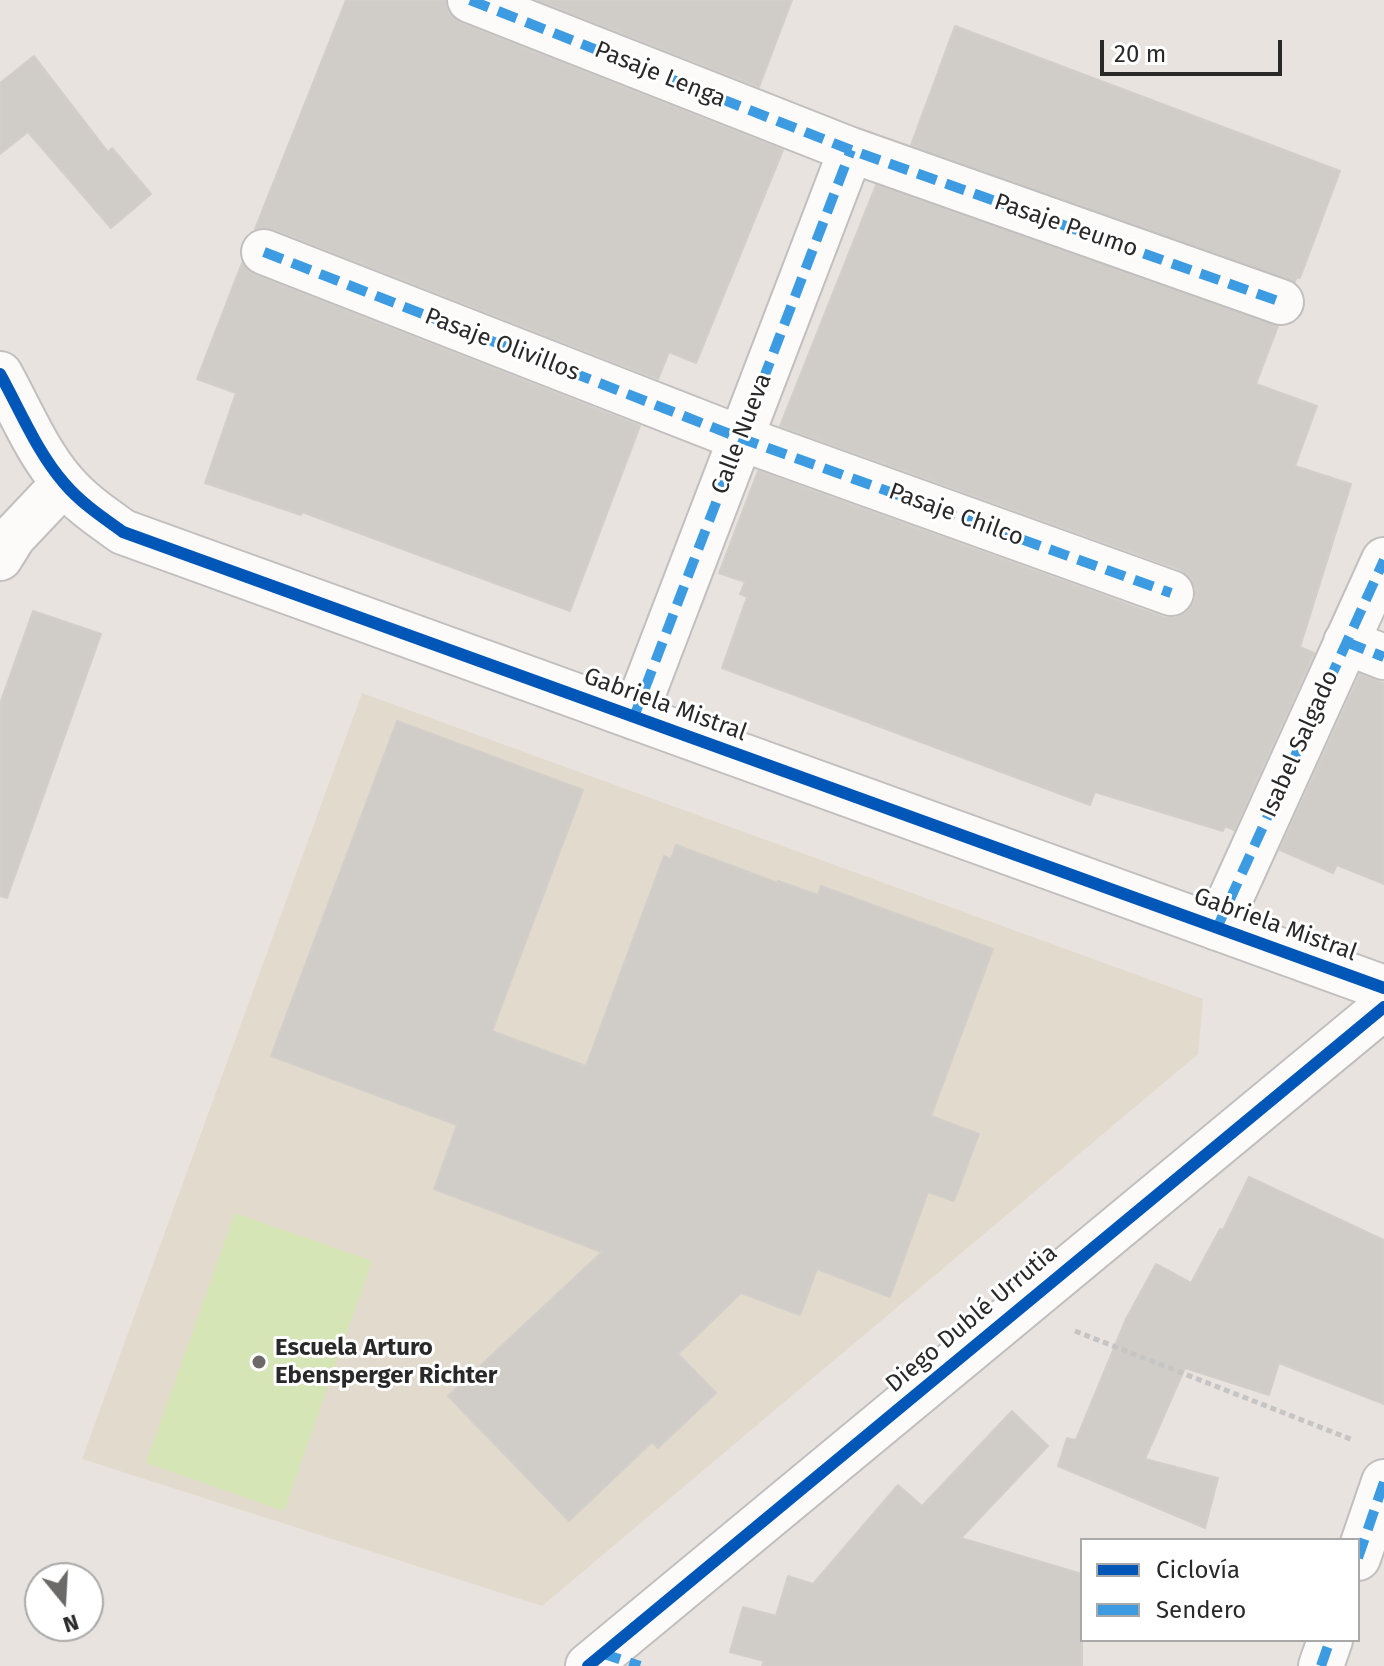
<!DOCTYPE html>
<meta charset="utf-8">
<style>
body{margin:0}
#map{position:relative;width:1384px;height:1666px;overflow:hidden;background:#e8e3de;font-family:"Fira Sans",sans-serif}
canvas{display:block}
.legend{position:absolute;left:1080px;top:1538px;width:280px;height:104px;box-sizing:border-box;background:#fff;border:2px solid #a9a9a9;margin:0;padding:10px 14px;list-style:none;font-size:24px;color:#292929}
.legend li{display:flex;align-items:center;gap:16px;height:40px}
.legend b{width:40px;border:2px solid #a9a9a9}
.north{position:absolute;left:24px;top:1562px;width:80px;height:80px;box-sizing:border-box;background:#fff;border:2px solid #a9a9a9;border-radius:50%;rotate:162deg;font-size:22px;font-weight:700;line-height:32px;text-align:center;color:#292929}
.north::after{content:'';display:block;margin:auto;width:28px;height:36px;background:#6c6a68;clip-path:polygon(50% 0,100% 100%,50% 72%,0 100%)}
.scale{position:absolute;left:1100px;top:40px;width:182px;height:36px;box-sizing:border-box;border:4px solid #292929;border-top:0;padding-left:10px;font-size:24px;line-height:28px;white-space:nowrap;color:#292929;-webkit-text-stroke:6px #fff;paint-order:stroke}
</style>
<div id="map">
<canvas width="1384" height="1666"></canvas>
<ul class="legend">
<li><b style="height:10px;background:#0057b8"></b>Ciclovía</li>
<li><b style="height:10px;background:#3d9ce1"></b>Sendero</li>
</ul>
<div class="north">N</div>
<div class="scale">20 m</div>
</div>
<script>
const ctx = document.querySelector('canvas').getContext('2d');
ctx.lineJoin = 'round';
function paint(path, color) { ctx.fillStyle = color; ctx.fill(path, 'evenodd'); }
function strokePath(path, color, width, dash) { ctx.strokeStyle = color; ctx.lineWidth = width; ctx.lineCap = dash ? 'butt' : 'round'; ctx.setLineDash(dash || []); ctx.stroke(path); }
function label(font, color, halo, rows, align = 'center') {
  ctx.font = font + ' "Fira Sans",sans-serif'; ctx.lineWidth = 6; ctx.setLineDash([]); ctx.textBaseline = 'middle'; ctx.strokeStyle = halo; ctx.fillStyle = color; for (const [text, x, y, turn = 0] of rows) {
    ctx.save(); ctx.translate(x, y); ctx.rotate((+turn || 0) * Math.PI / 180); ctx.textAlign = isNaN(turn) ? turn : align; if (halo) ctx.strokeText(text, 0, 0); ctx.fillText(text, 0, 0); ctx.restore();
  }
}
const education = new Path2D(`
 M362,693L1203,999L1198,1054L542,1606L82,1459Z`);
const pitch = new Path2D(`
 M235,1213L372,1261L284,1511L146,1463Z`);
const building = new Path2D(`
 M346,0H446L450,15L461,23L783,150L696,363L669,352L658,379L273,229H255Z
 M538,0H792L759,87Z
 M955,26L1340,171L1300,278L1297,277L1295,282L911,145Z
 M34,56L108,152L112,148L151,194L111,228L28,132L0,154V83Z
 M876,185L1278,326L1256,384L1317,406L1295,466L1351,484L1300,647L1314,653L1234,830L1225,826L1223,831L1095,792L1090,805L722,668L747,597L740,594L745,582L719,573L758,471L1163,617L1175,618L1186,613L1195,601L1196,589L1191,578L1179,569L780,426Z
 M242,263L255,275L640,426L570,611L302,512L301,515L205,483L236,393L197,379Z
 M33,611L101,634L7,898L0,896V704Z
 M1360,674L1384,683V884L1337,865L1333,873L1280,850Z
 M397,721L583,790L492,1031L586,1066L664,856L671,859L676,845L778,883V881L818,895L821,886L993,949L931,1116L979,1134L954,1201L928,1192L890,1297L817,1269L800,1315L741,1293L678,1354L716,1393L658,1448L652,1442L569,1521L448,1396L602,1252L434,1189L457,1125L271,1056Z
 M1249,1177L1384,1240V1404L1279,1363L1269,1395L1185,1368L1145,1459L1218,1478L1205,1528L1058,1466L1067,1438L1076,1440L1126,1319L1156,1264L1191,1283L1220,1229L1223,1230Z
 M1012,1411L1048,1446L961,1538L1082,1574V1666H762L764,1661L730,1652L743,1607L776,1616L788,1576L813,1584L898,1485L922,1506Z`);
const path = new Path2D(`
 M1075,1331L1353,1440`);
const street = new Path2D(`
 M470,0L851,150L1281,302
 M264,252L740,438L1171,593
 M0,374C20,410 37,452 64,483C81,503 102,517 123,532L1384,988
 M0,558L13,537L64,483
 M1346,642L1384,657
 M634,717L851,150
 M1217,928L1384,560
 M1358,1558L1384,1482
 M588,1666L1384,1007
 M1321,1666L1330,1640`);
const quiet = new Path2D(`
 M470,0L851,150L1281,302
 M264,252L740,438L1171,593
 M1346,642L1384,657
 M634,717L851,150
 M1217,928L1384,560
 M1358,1558L1384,1482
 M601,1653L640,1666
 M1321,1666L1330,1640`);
const cycleway = new Path2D(`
 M0,374C20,410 37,452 64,483C81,503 102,517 123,532L1384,988
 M588,1666L1384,1007`);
const markers = [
 [259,1362,8,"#6c6a68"]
];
const streetNames = [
 ["Pasaje Lenga",660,75,22],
 ["Pasaje Peumo",1066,226,19],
 ["Pasaje Olivillos",502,345,21],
 ["Calle Nueva",742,434,-69],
 ["Pasaje Chilco",956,515,20],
 ["Gabriela Mistral",665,705,20],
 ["Isabel Salgado",1300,744,-66],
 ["Gabriela Mistral",1275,925,20],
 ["Diego Dublé Urrutia",972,1319,-40]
];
const poiNames = [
 ["Escuela Arturo",275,1348],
 ["Ebensperger Richter",275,1376]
];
paint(education, '#e2dacc');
paint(pitch, '#d6e5b5');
paint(building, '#d0cdc9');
strokePath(building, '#d2cfca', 2);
strokePath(street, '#c1bfbf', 48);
strokePath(path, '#c6c5c5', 5, [6, 4]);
strokePath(street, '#fcfbfa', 44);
strokePath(quiet, '#3d9ce1', 10, [20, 10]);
strokePath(cycleway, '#0057b8', 12);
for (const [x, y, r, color] of markers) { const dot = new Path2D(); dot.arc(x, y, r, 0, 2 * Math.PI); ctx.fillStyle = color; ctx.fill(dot); strokePath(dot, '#fff', 3); }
label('24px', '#292929', '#fff', streetNames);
label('bold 24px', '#292929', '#fff', poiNames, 'left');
</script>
